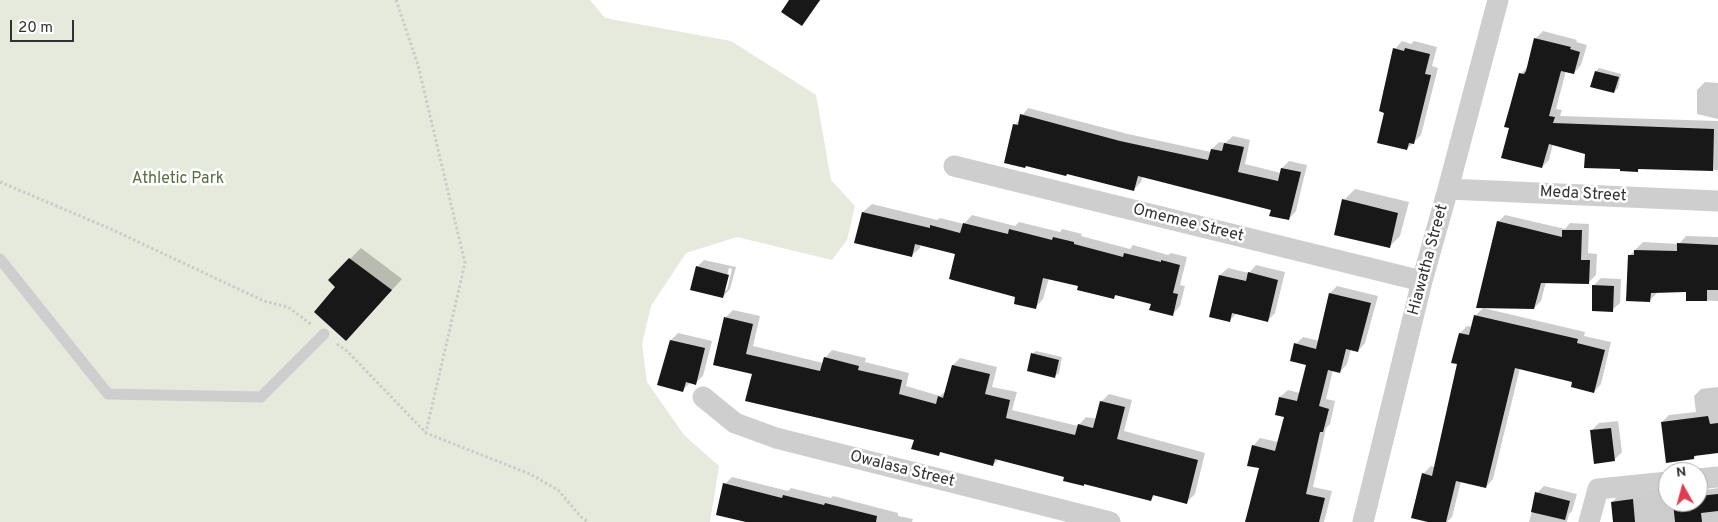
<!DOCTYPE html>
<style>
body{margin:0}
#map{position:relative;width:1718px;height:522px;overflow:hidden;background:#fff;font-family:Overpass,sans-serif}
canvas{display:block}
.north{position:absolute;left:1658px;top:462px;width:50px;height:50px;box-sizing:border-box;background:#fff;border:1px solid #adadad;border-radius:50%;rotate:353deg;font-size:14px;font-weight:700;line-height:20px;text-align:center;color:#313131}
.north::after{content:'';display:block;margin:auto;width:18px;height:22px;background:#e13b4f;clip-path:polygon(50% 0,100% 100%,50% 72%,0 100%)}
.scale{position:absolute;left:10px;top:20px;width:64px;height:22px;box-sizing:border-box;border:2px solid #313131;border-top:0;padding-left:6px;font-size:15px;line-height:18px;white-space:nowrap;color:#313131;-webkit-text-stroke:4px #fff;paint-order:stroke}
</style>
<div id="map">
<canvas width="1718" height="522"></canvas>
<div class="north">N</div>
<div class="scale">20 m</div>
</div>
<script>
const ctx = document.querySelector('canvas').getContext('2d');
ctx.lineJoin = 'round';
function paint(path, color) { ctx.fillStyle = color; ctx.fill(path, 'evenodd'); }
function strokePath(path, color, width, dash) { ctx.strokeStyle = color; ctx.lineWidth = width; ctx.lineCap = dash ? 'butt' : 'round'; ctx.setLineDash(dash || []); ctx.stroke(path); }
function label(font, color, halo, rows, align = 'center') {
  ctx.font = font + ' Overpass,sans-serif'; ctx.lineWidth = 5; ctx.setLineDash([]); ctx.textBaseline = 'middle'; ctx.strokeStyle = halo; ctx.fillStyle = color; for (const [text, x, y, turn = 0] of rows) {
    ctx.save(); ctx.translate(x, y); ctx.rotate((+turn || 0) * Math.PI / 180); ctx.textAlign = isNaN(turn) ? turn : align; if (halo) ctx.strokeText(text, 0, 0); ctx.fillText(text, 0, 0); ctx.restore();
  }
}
const green = new Path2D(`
 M0,0H590L605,18L731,41L816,95L831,180L855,206L847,240L832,260L737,237L686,253L651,306L642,344L647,382L684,435L719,466L710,522H0Z`);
const shadow = new Path2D(`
 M791,0H821L801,25Z
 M1543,31L1577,40L1576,42L1587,45L1581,65L1574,73L1566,71L1556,109L1562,110L1560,116L1718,121V170L1641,167L1638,170L1621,168L1586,153L1553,144L1549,160L1542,167L1510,127L1521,74L1528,66L1536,38Z
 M1402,41L1411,44L1414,41L1437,47L1432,66L1438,68L1421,135L1407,149L1386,112L1395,49Z
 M1599,68L1621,74L1618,88L1614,92L1596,71Z
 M1705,82L1718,83V119L1697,114V90Z
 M1028,108L1128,134L1211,152L1212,149L1219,142L1225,143L1233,136L1250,140L1245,164L1281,173L1282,168L1289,161L1307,165L1296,211L1289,219L1272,209L1143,176L1141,182L1134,189L1015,125Z
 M1355,189L1409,202L1400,236L1389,247L1344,200Z
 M872,204L937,220L940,218L964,224L972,215L1015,226L1019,222L1060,232L1062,229L1082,234L1081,236L1130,249L1133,245L1168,255L1171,253L1187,257L1180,285L1185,286L1180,306L1172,315L1152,303L1117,294L1114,297L1080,285L1049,278L1043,299L1035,308L1017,296L957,253L920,244V248L911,256L856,242L863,212Z
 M1505,215L1565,229L1570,223L1589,224L1588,253L1597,254L1596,275L1588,283L1546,282L1541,301L1534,308L1498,222Z
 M1686,236L1718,237V301L1687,300V291L1657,293L1650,300L1629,256L1643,242L1679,244Z
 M361,248L402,279L357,328L337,287L329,280Z
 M704,260L736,267L730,289L723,297L697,267ZM729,268L732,269L727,290H724Z
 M1256,265L1285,272L1275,313L1268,320L1237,313L1230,320L1211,316L1220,275L1228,268L1249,273Z
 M1601,278L1621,279L1620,303L1612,310L1594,285Z
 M1337,286L1378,296L1365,343L1358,351L1351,349L1347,364L1340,372L1333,370L1326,399L1335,401L1330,424L1326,428L1313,487L1332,491L1324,522H1246L1260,468L1253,446L1260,438L1278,442L1285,416L1280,397L1288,390L1300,393L1308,364L1296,344L1303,337L1320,341L1330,293Z
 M1483,308L1585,332L1584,336L1611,342L1601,384L1594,392L1573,381L1520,368L1493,479L1486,487L1461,481L1452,517L1447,522H1433L1423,474L1431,466L1435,467L1458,363L1460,333L1467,326L1472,327L1475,316Z
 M733,310L760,316L753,346L823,363L825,358L832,350L866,358L865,362L909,373L906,386L940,396L947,390L953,365L960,358L997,367L992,387L1017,392L1012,410L1078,426L1086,417L1097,419L1101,402L1109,394L1132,400L1124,431L1205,453L1195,494L1187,502L1156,494L1151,499L1065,480L1066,476L999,459L993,465L941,451L938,454L915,439L753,373L714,364L726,317Z
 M678,333L712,341L703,376L695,383L691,382L683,390L659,384L671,340Z
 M1036,351L1062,357L1059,373L1055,376L1032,354Z
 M1718,387V452L1697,455L1694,458L1662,422L1669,415L1696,412L1694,396L1701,389Z
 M1618,421L1622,452L1614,460L1591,431L1599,423Z
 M732,477L788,491L791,488L831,498L833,496L898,513V516L913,519L912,522H752L725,484Z
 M1544,486L1577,494L1572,511L1569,514L1567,522H1529L1537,493Z
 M1706,486V490L1718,488V522H1614L1612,502L1619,495L1668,491V502H1698V487Z`);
const building = new Path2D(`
 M789,0H820L802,26L781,12Z
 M1534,38L1571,47L1570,49L1580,52L1574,74L1561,71L1549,116L1555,117L1553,123L1714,129L1713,171L1638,169V172L1620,171V169L1584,168L1585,154L1549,144L1542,168L1501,158L1509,128L1504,127L1510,106L1519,73L1524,74L1526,71Z
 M1393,48L1404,51L1405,48L1430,54L1425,74L1431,75L1414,144L1409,143L1407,150L1377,143L1384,113L1379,111Z
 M1595,71L1619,77L1614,93L1590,87Z
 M1020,114L1120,141L1208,160L1211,149L1222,151L1224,143L1244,147L1238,172L1278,181L1281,168L1301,172L1289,220L1269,216L1271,210L1138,176L1134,191L1067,174L1066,176L1026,166L1025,168L1004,163L1013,124L1018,125Z
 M1342,199L1398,213L1390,248L1334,235Z
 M862,212L930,228V225L960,233L963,223L1008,234L1009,229L1052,240L1053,237L1074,242V244L1123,257L1124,253L1161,262V260L1180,265L1173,293L1178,294L1173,316L1149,310L1151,304L1115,295L1114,299L1077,290L1078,286L1043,278L1036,309L1014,304L1015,297L949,279L955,254L915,244L912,257L854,243Z
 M1497,221L1562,237V230H1582L1581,260H1590L1589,284L1541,283L1534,309L1476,308Z
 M1677,243L1718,245V290H1707V301H1686V292L1651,293L1650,302L1626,301L1628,255H1634V250L1677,251Z
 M349,258L392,290L346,341L314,312L335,287L328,280Z
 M696,266L729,275L723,298L690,290Z
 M1248,272L1278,280L1268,322L1232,313L1230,322L1209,317L1219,275L1246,281Z
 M1592,285L1614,286L1613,312L1592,311Z
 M1329,293L1371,303L1358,352L1346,349L1340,373L1328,370L1319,406L1329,409L1323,432H1320L1306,494L1325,498L1319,522H1245L1259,468L1247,466L1252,445L1275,451L1284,417L1275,415L1279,397L1297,401L1306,365L1290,361L1294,343L1316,349Z
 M1474,315L1578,339L1577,343L1605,350L1594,393L1571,387L1572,382L1515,368L1486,488L1456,481L1446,522H1428L1411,518L1422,473L1432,476L1457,364L1451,363L1459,333L1469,335Z
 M724,317L753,324L746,354L820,371L824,357L859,366L858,370L902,380L899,394L936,404L938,396L943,398L952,365L990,374L985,394L1010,400L1006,418L1075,435L1078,424L1093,428L1100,401L1125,407L1117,439L1198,460L1187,504L1153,495L1151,501L1084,484V486L1063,481L1064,477L995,459L993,466L940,452L939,456L911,449L914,440L745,401L752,374L713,365Z
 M670,340L705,348L696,385L686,382L683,392L657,385Z
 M1031,353L1059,360L1055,378L1027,371Z
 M1708,416L1710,424L1718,423V453L1694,456V459L1666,463L1661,422Z
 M1611,428L1615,461L1594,464L1590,430Z
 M723,483L782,498L783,495L824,505L825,503L877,516L876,522H746L716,515Z
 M1535,492L1570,501L1565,520L1531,512Z
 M1698,494L1699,496L1718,494V511L1701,513L1702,522H1675L1673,502H1698Z
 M1633,499L1635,522H1613L1611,502Z`);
const path = new Path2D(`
 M396,0L418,65L465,263L426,432
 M0,182L113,230L264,301L288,307L312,325
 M337,344L347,351L426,433L530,474L558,490L581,517L588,522`);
const service = new Path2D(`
 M0,259L108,394L261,397L324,334`);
const minor = new Path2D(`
 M954,166L1422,281
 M1448,189L1718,201
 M703,397L735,423L776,438L1110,522
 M1698,479L1718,477
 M1363,522L1422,281L1448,189L1498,0
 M1589,522L1598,489L1668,482`);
const parkNames = [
 ["Athletic Park",178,180]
];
const streetNames = [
 ["Meda Street",1583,195,3],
 ["Omemee Street",1188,224,14],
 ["Hiawatha Street",1429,260,-75],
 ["Owalasa Street",902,470,14]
];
paint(green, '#e5eadd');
paint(shadow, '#0003');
paint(building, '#181818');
strokePath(path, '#cbcbcb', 3, [2.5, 2.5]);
strokePath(service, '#cecece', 11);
strokePath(minor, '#cecece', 21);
label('16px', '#576d3f', '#fff', parkNames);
label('16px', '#313131', '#fff', streetNames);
</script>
